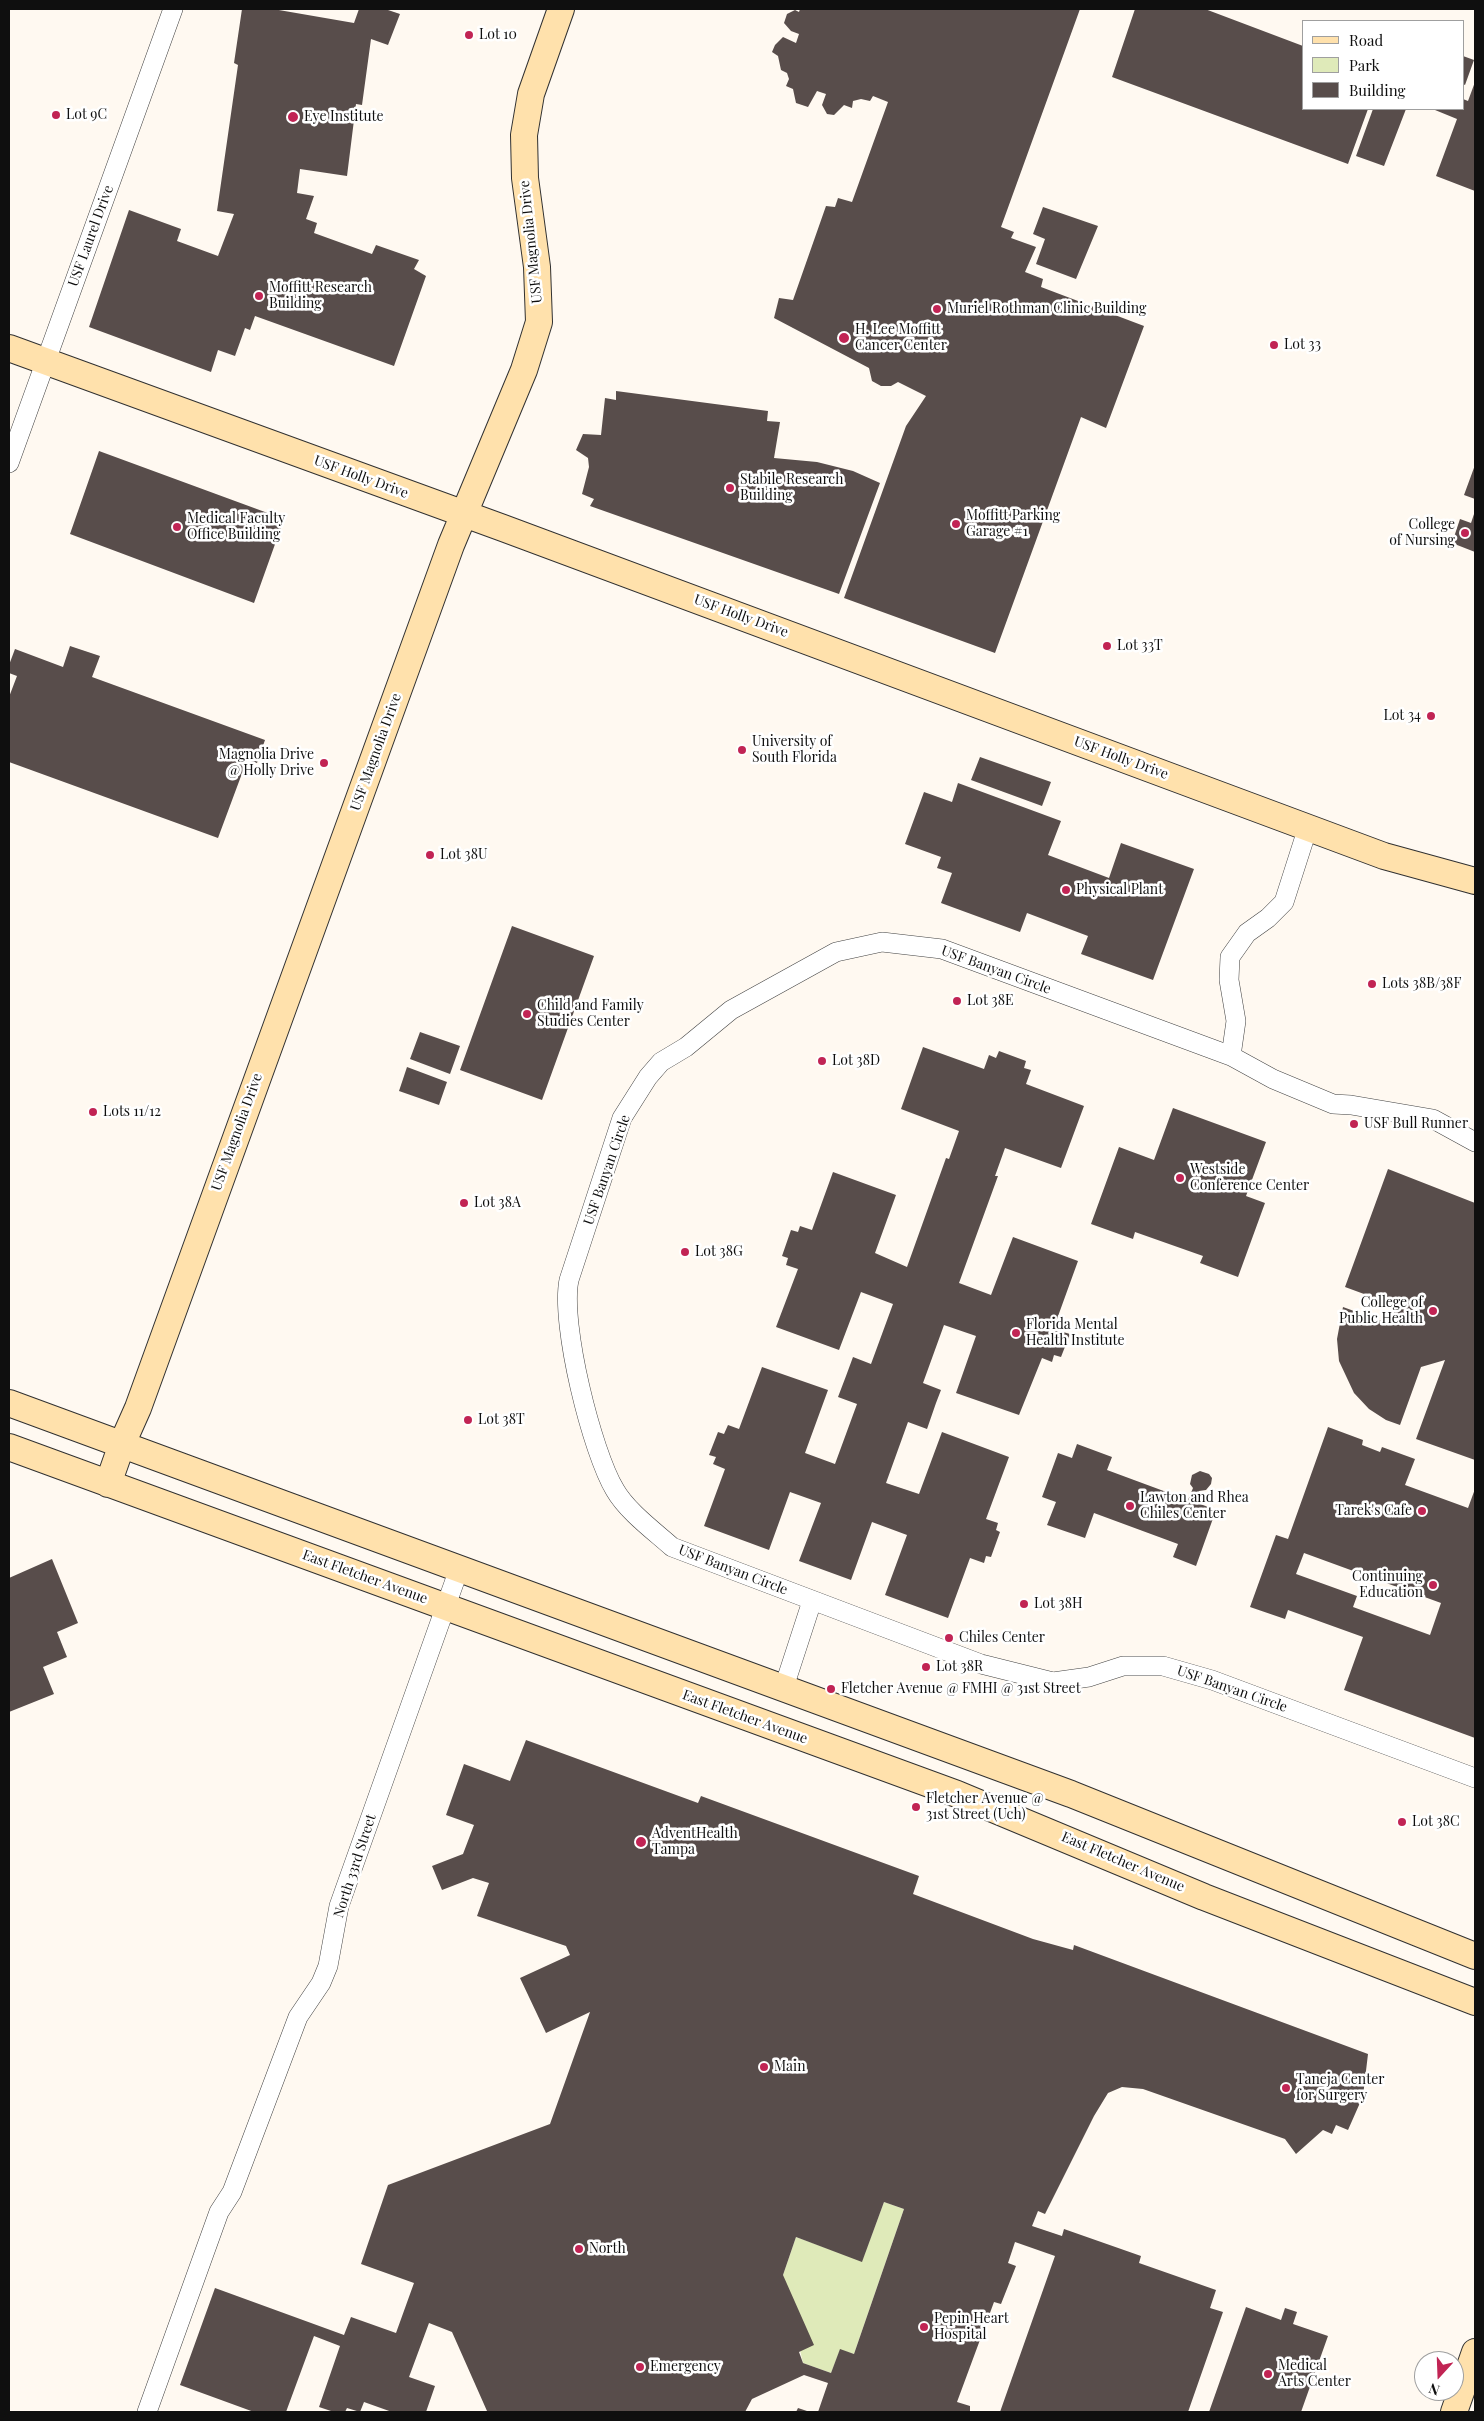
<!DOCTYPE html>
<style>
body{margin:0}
#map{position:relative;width:1484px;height:2421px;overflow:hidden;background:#fff9f1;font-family:"Playfair Display",serif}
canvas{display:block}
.frame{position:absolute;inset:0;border:10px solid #0f0f0f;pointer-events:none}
.legend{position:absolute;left:1302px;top:20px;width:162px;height:90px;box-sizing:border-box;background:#fff;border:1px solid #9f9f9f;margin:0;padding:6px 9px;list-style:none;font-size:15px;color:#0f0f0f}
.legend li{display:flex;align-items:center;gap:10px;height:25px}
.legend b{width:25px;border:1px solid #9f9f9f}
.north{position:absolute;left:1414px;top:2351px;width:50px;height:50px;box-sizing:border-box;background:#fff;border:1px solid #9f9f9f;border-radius:50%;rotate:200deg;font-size:14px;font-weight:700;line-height:20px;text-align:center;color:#0f0f0f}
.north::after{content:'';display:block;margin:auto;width:18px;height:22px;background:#c12454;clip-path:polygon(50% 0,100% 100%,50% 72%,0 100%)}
</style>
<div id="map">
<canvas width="1484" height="2421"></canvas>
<div class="frame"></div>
<ul class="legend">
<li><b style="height:6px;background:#ffe1ac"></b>Road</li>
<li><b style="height:14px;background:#dfeab9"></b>Park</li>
<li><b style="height:14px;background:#584d4b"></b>Building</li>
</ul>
<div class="north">N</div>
</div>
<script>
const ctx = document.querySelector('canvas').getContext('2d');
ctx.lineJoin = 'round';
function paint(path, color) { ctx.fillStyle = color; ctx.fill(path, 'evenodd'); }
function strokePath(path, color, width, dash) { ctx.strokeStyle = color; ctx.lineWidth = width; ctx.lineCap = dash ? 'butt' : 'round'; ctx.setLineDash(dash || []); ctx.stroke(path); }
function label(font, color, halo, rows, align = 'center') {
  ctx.font = font + ' "Playfair Display",serif'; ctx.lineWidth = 5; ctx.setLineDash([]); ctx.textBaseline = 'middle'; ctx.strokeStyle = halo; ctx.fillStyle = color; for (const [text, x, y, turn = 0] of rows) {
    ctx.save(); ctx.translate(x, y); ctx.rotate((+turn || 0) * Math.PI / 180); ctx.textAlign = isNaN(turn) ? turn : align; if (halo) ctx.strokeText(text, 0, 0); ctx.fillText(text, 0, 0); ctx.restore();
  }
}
const green = new Path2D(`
 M884,2202L904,2209L854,2354L840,2350L831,2373L803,2363L783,2275L796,2237L862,2261Z`);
const building = new Path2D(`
 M242,9H273L354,23L359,9H385L400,14L388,45L371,39L362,105L356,104L347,176L300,169L297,193L314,196L306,219L317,223L314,233L372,254L376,245L419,260L414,269L426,276L394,366L255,316L250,330L245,328L235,356L218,350L211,372L89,327L129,210L181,229L177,241L218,256L234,214L217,211L238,65L234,63Z
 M800,9H1080L1001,227L1014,232L1011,238L1036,247L1025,272L1043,279L1041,287L1144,326L1106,428L1081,417L995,653L844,598L906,426L926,396L898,382L891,386H881L872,381L869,368L774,318L779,298L793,300L826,206L835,207L838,198L852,202L888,102L873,96L870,101L861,99L853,101L852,108L844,105L834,115L827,114L822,105L826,94L817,91L808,107L796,103L793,89L786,86L789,79L787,73L781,70L778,56L772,52L775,45L783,37L796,43L799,34L791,31L784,23L787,14L795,10L799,12Z
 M1135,9H1205L1303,46V109H1368L1348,164L1112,77Z
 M1463,56L1474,60L1465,85L1463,84Z
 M1475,82V191L1436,176L1457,119L1435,110L1463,109V99L1468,101Z
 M1373,109H1406L1384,166L1356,156Z
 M1043,207L1098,226L1076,279L1036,264L1045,239L1033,234Z
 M616,391L768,411L767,421L780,422L774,458L817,462L853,471L880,483L839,594L590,506L594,499L582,494L589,467L588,458L576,450L583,434L601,435L605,398L616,400Z
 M99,451L284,519L254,603L70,534Z
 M1475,465V499L1464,495Z
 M1475,511V552L1452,543L1460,519L1471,523Z
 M70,646L100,656L92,677L265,740L257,763L247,760L218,838L9,762V697L17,676L9,673V665L15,649L63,667Z
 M980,757L1051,782L1042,806L971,780Z
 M958,783L1061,821L1048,855L1109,878L1121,843L1194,869L1153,980L1081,954L1088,936L1027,913L1020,932L941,903L952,873L937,868L941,857L905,844L924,792L952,802Z
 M512,926L594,956L542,1100L460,1070Z
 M420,1032L460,1046L450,1074L410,1059Z
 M923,1047L984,1069L989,1055L996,1058L999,1051L1026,1061L1024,1068L1031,1070L1026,1084L1084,1106L1061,1168L1005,1148L995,1176H998L959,1283L991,1295L1013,1237L1078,1261L1057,1319L1066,1322L1063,1332L1070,1334L1061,1357L1054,1355L1052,1362L1042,1358L1019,1415L956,1393L976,1336L944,1325L923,1383L941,1390L936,1403L927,1429L908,1422L886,1483L919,1494L942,1432L1009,1457L986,1519L998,1523L996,1530L1000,1532L991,1557L986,1556L984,1563L970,1558L948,1618L885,1595L907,1535L872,1522L851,1580L799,1561L821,1503L790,1492L769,1550L704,1526L725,1469L713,1464L716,1457L709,1455L718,1432L724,1434L728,1425L739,1429L762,1367L828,1390L805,1453L835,1464L857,1404L838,1397L846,1376L853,1357L871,1364L893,1304L861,1292L839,1350L776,1327L798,1269L786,1265L788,1258L782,1256L791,1230L798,1232L800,1226L812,1230L833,1172L896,1195L875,1253L907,1267L946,1158L949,1159L959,1131L901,1109Z
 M407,1067L447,1082L439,1105L399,1091Z
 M1173,1108L1266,1142L1246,1196L1265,1203L1238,1277L1200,1263L1203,1256L1135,1232L1133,1239L1091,1224L1119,1147L1154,1160Z
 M1388,1169L1475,1203V1460L1416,1439L1445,1360L1421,1367L1400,1425L1386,1420L1369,1409L1354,1393L1339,1361L1337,1339L1343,1307L1387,1323L1394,1305L1345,1287Z
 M1328,1427L1363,1440L1362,1445L1380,1452L1382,1447L1415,1459L1405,1485L1468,1508L1475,1489V1738L1344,1690L1363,1637L1288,1610L1285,1619L1250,1607L1276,1535L1288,1539ZM1304,1553L1441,1603L1430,1635L1353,1607L1357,1596L1296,1574Z
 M1077,1444L1112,1457L1107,1470L1188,1500L1193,1488L1190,1484L1192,1475L1200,1471L1209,1474L1212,1478L1211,1484L1206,1490L1199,1491L1195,1502L1216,1510L1196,1566L1173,1557L1178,1544L1094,1513L1085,1538L1047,1525L1056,1502L1042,1497L1058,1453L1072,1458Z
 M52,1559L78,1623L57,1632L67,1657L43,1667L54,1694L9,1712V1578Z
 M526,1740L698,1803L701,1796L919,1876L913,1894L1033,1939L1073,1950L1074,1945L1368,2054L1363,2096L1348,2130L1336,2125L1332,2134L1323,2130L1296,2154L1285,2139L1143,2089L1122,2087L1108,2093L1094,2116L1045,2214L1038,2211L1032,2226L1062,2236L1064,2229L1141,2256L1139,2263L1216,2290L1210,2308L1223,2312L1188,2412H1000L1055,2256L1015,2242L1008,2263L1016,2266L1001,2304L994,2302L957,2402L970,2406V2412H818L828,2383L804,2375L752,2399L745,2412H483L487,2411L452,2332L429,2323L409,2377L435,2386L426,2412H392L364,2402L360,2412L347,2408L345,2412H334L319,2407L340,2346L314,2336L286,2412H254L180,2385L215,2288L344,2335L351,2317L396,2333L414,2283L361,2264L388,2185L550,2124L590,2012L546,2033L520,1978L570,1955L566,1946L477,1916L489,1883L473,1878L442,1890L432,1866L463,1854L474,1825L446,1815L464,1764L510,1781ZM884,2202L904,2209L854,2354L840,2349L831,2373L803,2363L799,2352L814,2345L783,2275L796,2237L862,2262Z
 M1246,2307L1281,2320L1285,2308L1297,2312L1293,2324L1328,2336L1301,2412H1209Z
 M798,2408L810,2412H796Z`);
const street = new Path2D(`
 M9,463L173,9
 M1231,1056L1236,1021L1229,980L1230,957L1247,933L1268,918L1284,902L1308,827
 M1475,1142L1433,1119L1351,1105L1333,1104L1273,1079L1231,1056L942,949L882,942L836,952L731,1010L686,1047L661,1062L648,1077L622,1118L569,1280C560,1324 592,1452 615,1490C627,1511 654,1531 672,1547L981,1664L1053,1682L1089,1677L1123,1666H1163L1212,1680L1475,1778
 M784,1687L812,1601
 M147,2412L219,2212L232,2192L298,2017L321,1983L328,1966L339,1906L459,1569`);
const secondary = new Path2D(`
 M9,348L503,528L1384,856L1475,881
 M9,1403L1071,1794L1475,1956
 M9,1447L957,1794L1204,1897L1475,2002
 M108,1484L122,1444L138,1408L451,545L524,370L539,322L537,267L525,178L524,135L531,94L561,9
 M1454,2412L1475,2352`);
const markers = [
 [469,35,5,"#c12454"],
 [56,115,5,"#c12454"],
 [293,117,6,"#c12454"],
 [259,296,5,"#c12454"],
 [937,309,5,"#c12454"],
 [844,338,6,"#c12454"],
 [1274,345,5,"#c12454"],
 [730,488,5,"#c12454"],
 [956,524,5,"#c12454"],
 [177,527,5,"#c12454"],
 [1465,533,5,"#c12454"],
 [1107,646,5,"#c12454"],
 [1431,716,5,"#c12454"],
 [742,750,5,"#c12454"],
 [324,763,5,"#c12454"],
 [430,855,5,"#c12454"],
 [1066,890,5,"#c12454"],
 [1372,984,5,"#c12454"],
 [957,1001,5,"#c12454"],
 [527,1014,5,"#c12454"],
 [822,1061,5,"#c12454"],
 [93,1112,5,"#c12454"],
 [1354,1124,5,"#c12454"],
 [1180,1178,5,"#c12454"],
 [464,1203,5,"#c12454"],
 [685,1252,5,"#c12454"],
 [1433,1311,5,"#c12454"],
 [1016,1333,5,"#c12454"],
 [468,1420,5,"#c12454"],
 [1130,1506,5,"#c12454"],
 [1422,1511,5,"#c12454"],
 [1433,1585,5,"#c12454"],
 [1024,1604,5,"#c12454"],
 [949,1638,5,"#c12454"],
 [926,1667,5,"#c12454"],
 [831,1689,5,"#c12454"],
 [916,1807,5,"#c12454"],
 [1402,1822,5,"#c12454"],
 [641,1842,6,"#c12454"],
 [764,2067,5,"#c12454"],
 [1286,2088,5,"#c12454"],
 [579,2249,5,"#c12454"],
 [924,2327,5,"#c12454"],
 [640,2367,5,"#c12454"],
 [1268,2374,5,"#c12454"]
];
const poiNames = [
 ["Lot 10",479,35],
 ["Lot 9C",66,115],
 ["Eye Institute",304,117],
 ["Moffitt Research",269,288],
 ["Building",269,304],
 ["Muriel Rothman Clinic Building",947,309],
 ["H. Lee Moffitt",855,330],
 ["Cancer Center",855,346],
 ["Lot 33",1284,345],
 ["Stabile Research",740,480],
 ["Building",740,496],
 ["Moffitt Parking",966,516],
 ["Garage #1",966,532],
 ["Medical Faculty",187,519],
 ["Office Building",187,535],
 ["College",1455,525,"right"],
 ["of Nursing",1455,541,"right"],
 ["Lot 33T",1117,646],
 ["Lot 34",1421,716,"right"],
 ["University of",752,742],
 ["South Florida",752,758],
 ["Magnolia Drive",314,755,"right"],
 ["@ Holly Drive",314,771,"right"],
 ["Lot 38U",440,855],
 ["Physical Plant",1076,890],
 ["Lots 38B/38F",1382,984],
 ["Lot 38E",967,1001],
 ["Child and Family",537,1006],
 ["Studies Center",537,1022],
 ["Lot 38D",832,1061],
 ["Lots 11/12",103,1112],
 ["USF Bull Runner",1364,1124],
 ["Westside",1190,1170],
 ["Conference Center",1190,1186],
 ["Lot 38A",474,1203],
 ["Lot 38G",695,1252],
 ["College of",1423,1303,"right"],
 ["Public Health",1423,1319,"right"],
 ["Florida Mental",1026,1325],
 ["Health Institute",1026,1341],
 ["Lot 38T",478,1420],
 ["Lawton and Rhea",1140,1498],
 ["Chiles Center",1140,1514],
 ["Tarek's Cafe",1412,1511,"right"],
 ["Continuing",1423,1577,"right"],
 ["Education",1423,1593,"right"],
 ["Lot 38H",1034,1604],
 ["Chiles Center",959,1638],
 ["Lot 38R",936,1667],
 ["Fletcher Avenue @ FMHI @ 31st Street",841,1689],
 ["Fletcher Avenue @",926,1799],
 ["31st Street (Uch)",926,1815],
 ["Lot 38C",1412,1822],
 ["AdventHealth",652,1834],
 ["Tampa",652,1850],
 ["Main",774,2067],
 ["Taneja Center",1296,2080],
 ["for Surgery",1296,2096],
 ["North",589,2249],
 ["Pepin Heart",934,2319],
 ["Hospital",934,2335],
 ["Medical",1278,2366],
 ["Arts Center",1278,2382],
 ["Emergency",650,2367]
];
const streetNames = [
 ["USF Laurel Drive",91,236,-70],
 ["USF Magnolia Drive",531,242,-96],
 ["USF Holly Drive",361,477,20],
 ["USF Holly Drive",741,616,20],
 ["USF Magnolia Drive",376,752,-70],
 ["USF Holly Drive",1121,758,20],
 ["USF Banyan Circle",996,970,20],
 ["USF Magnolia Drive",237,1132,-70],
 ["USF Banyan Circle",607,1170,-71],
 ["USF Banyan Circle",733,1570,21],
 ["East Fletcher Avenue",365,1577,20],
 ["USF Banyan Circle",1232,1689,19],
 ["East Fletcher Avenue",745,1717,20],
 ["East Fletcher Avenue",1123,1862,23],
 ["North 33rd Street",355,1866,-72]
];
paint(green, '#dfeab9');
paint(building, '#584d4b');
strokePath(street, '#424242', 20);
strokePath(secondary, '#313131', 28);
strokePath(street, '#fff', 19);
strokePath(secondary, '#ffe1ac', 26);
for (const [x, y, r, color] of markers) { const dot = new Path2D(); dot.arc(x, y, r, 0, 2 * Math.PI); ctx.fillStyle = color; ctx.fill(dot); strokePath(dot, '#fff', 2); }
label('14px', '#0f0f0f', '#fff', poiNames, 'left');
label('14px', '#0f0f0f', '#fff', streetNames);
</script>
